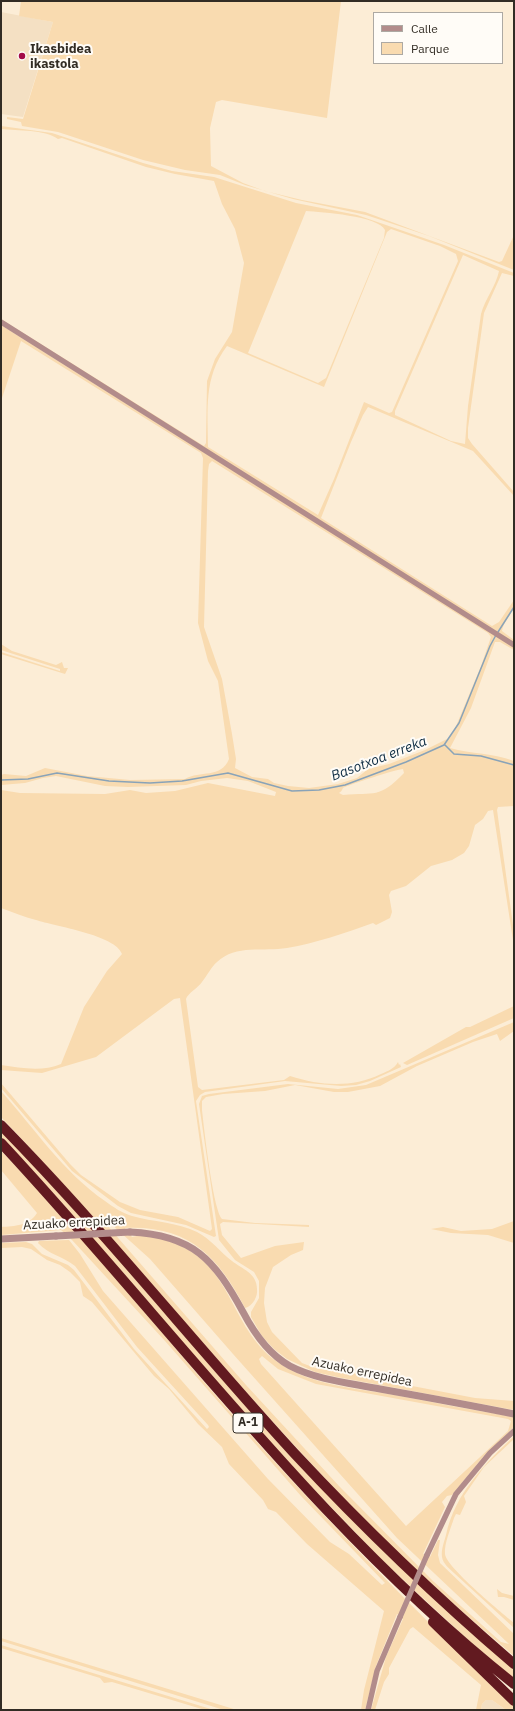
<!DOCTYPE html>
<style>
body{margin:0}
#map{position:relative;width:515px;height:1711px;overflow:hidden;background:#fcedd6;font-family:"IBM Plex Sans",sans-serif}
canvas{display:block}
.frame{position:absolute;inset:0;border:2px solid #322c24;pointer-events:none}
.legend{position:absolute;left:373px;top:12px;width:130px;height:52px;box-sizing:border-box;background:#fffcf7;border:1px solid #ada9a3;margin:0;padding:5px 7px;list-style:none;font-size:12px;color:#322c24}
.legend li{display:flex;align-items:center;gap:8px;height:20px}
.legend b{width:20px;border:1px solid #ada9a3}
</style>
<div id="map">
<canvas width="515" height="1711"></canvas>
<div class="frame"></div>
<ul class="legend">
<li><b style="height:5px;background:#b28c8b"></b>Calle</li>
<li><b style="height:11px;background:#f9dbb0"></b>Parque</li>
</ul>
</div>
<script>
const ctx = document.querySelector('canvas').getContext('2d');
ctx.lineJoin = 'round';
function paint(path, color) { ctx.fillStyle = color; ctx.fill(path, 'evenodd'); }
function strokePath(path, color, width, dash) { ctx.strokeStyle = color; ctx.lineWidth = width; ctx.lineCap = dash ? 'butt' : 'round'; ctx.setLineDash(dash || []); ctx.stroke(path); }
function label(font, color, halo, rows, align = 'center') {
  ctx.font = font + ' "IBM Plex Sans",sans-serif'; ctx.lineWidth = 4; ctx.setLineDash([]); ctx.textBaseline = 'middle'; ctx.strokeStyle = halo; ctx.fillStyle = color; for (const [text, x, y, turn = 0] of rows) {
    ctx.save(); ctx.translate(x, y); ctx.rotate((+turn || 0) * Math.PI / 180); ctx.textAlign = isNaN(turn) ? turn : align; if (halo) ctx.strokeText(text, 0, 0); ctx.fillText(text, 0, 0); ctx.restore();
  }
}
const built = new Path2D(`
 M1,12L53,22L23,117L1,114Z
 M486,1700H492L506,1710H481L482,1704Z`);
const green = new Path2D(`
 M21,1H341L327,118L222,100L216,102L210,128L211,166L243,183L265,191L302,200L365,212L499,262L502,261L514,235V270L429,236L366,215L293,199L245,185L220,175L185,170L143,160L58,132L22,126L21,122L7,119V117L23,119L53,22L19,16Z
 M1,126L52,133L143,163L172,171L214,177L296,203L357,215L444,245L514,273V276L502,273L484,313L468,428V438L472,444L514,492V496L473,451L368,407L363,415L351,442L321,518L492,626L499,622L514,600C514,615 505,617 502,631L514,640V643L1,321V319L204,446L206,443L207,381L215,359L232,332L244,263L235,229L222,204L214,181L175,174L146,167L62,138L58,139C44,129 18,131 1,129ZM306,211C321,212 379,216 385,230L384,238L326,378L318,383L248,353ZM391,229L440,246L456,254L458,261L392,412L389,413L364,402L334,479L318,515L208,447C208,410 203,378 227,346L324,387L387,232ZM463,255L499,271C496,286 485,299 481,314L468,406L465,444L451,441L395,415V411Z
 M1,325L514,647V650L500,642H495L471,708L450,748C471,754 494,753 514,761V806L498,807L497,810L514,932V947L493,810L488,811L483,819L475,825L469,846L464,853L452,860L431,866L406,886L391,891L389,895L392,912L390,918L376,925L373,923C345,933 316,943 287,948C264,952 236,944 217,962C211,967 207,976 202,982C198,988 188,993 186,999L198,1087L202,1090L284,1080L290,1076C321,1086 352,1088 381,1074C388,1071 394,1069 398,1062L399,1065L400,1064L401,1067L370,1081L356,1085L341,1086L285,1081L205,1092L200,1095L196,1101L216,1236L214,1237L186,1225L131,1213L118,1206L72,1171L1,1088V1083L70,1164L81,1175L120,1202L140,1210L178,1217L210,1231L212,1229L180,998L174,999L96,1057L42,1073L1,1070V1065C21,1068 42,1072 61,1064L84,1007L107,971L122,954C116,935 54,926 36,920C24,917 13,912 1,908V790L20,793L105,794L130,790L146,793L175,791L208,783L275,796L276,792L248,781L227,778L201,781L186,785L128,787L105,786L56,776L43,778L25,783L1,785V775L4,774L26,776L45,768L87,776L130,780L185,779C200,770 221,779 229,759L218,681L208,661L198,623L203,458L201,453L21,341L1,401ZM212,461L488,633L491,637L481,666L454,731L449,738L425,750L389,764L368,769L357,778L338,784L309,788L288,786L274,783L268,779L252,777L235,768L236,759L232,734L222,679L204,627L208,471L209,464ZM403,769L404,773C379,799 375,792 343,795L339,793C341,792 342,790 343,788C348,785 397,769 403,769Z
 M1,644L12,651L56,665L62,662L64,668H68L65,674L1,654V652L60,671V669L1,650Z
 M514,1006V1018L407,1065L403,1063L466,1027H470Z
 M514,1022V1031L500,1041L497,1034L473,1042L417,1066L380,1086L348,1092H334L295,1085L265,1091L223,1094L206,1097L202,1101V1110C204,1128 213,1209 222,1219L255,1223L309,1225V1227L223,1222L220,1224L222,1235L241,1258L275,1246L304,1242L303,1250L291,1255L273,1267L265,1288L264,1303L267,1322L272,1332L302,1363L315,1368L366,1375L386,1381L475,1398L514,1401V1410L337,1377L315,1372L287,1359L274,1349L262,1336L251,1317V1312L259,1298V1281L254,1272L235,1260L219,1240L199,1104L202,1096L209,1094L288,1084L338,1089L366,1085Z
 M1,1091C35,1129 63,1172 105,1201C113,1207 122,1213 132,1216C153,1222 177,1222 197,1232C211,1239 220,1252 232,1261C242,1269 257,1273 257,1289C258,1296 253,1306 245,1308C218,1256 188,1225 125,1228L132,1237C142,1234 155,1237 165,1240C232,1259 227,1321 272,1358C306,1385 353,1388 395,1395C435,1403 474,1410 514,1417V1427L483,1457L452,1495L447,1496L442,1502L445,1507L423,1554L430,1557L438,1540H440L438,1555L440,1563L514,1634V1656C473,1621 432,1586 394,1549C255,1412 135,1258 1,1117ZM110,1223L150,1259L233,1354L397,1538L509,1644L501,1642L433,1581L339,1486L246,1385L106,1224ZM262,1356L278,1369L316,1384L508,1419L511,1421L508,1431L406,1526L261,1364L259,1359Z
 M1,1131L68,1202L286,1449L514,1668V1679L467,1639L382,1560L287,1461L1,1137Z
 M1,1151C80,1231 150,1320 224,1405C315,1509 414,1610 514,1706V1710H506L492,1700H486L482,1704L481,1710H476L481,1685L413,1627L410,1629L389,1668V1674L384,1682L375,1710H371L386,1657L403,1619L397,1614L376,1666L365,1710H361L364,1690L384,1611L307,1544L276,1512L268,1509L263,1500L229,1464L222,1447L198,1424L169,1389L154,1376L92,1302L83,1296L80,1282L70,1272L60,1265L47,1260L31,1249L22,1247L1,1248V1243L26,1242L32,1244L42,1254L68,1265L74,1270L134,1349L207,1429L209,1427L208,1425L137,1347L75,1266C63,1256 49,1255 38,1243L39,1241L69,1240L80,1254L103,1291L268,1479L330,1542L349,1554L382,1585L385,1583L301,1496L165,1341L72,1240L61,1230L1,1235V1227C15,1226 29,1226 37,1213L1,1170Z
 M514,1221V1243L488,1235L451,1233L431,1229L443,1227L461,1231L492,1229Z
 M514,1436V1439L484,1467L464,1496L466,1502L460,1515L456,1514L454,1518C451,1528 444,1543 445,1554C446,1567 501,1612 514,1623V1628L454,1573C450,1569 443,1564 442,1557C441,1550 444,1542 446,1535C455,1493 484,1465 514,1436Z
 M497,1589L502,1593L514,1596V1600L504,1597H498Z
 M1,1638L237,1710H224L1,1641Z
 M1,1645L214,1710H205L112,1682L104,1683L100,1678L1,1648Z`);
const stream = new Path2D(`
 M498,632L514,607
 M445,745L454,754L481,756L514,765
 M1,780L28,779L57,773L109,781L150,783L182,781L228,773L292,791L319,790L345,785L406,762L444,745L459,723L490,646L496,635`);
const minor = new Path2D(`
 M1,322L514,645
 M427,1555L456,1494L490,1453L514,1431
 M368,1710L377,1671L400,1617`);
const tertiary = new Path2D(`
 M130,1232C193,1235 214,1259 243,1312C254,1333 268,1354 290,1366C317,1380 350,1383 380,1389C425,1397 469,1405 514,1414
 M1,1239L56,1236`);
const motorway = new Path2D(`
 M1,1125C104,1230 196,1346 295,1454C364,1528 437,1598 514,1664
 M1,1143C169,1323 320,1531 514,1684
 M433,1622L514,1701`);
const minorBridge = new Path2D(`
 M400,1617L427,1555`);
const tertiaryBridge = new Path2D(`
 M56,1236L130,1232`);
const markers = [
 [22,56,4,"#a30b49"]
];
const shields = [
 [248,1423,30]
];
const shieldNames = [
 ["A-1",248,1423]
];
const poiNames = [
 ["Ikasbidea",30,49],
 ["ikastola",30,64]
];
const streetNames = [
 ["Azuako errepidea",74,1223,-3],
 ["Azuako errepidea",362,1372,12]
];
const waterNames = [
 ["Basotxoa erreka",379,759,-21]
];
paint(built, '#f4e0c3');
paint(green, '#f9dbb0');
strokePath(stream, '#89a3b8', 1.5);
strokePath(minor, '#b28c8b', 5.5);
strokePath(tertiary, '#b28c8b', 7);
strokePath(motorway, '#621a20', 10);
strokePath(minorBridge, '#b28c8b', 5.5);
strokePath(tertiaryBridge, '#b28c8b', 7);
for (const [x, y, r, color] of markers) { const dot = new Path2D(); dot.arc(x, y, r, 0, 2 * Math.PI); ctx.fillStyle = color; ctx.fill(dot); strokePath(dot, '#fffcf7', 1.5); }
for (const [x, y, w] of shields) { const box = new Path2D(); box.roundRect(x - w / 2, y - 10, w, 20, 3); ctx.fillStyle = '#fffcf7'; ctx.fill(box); strokePath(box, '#322c24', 1); }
label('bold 12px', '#322c24', null, shieldNames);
label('bold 13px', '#322c24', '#fffcf7', poiNames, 'left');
label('13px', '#322c24', '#fffcf7', streetNames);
label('italic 14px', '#0f2d43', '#fffcf7', waterNames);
</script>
